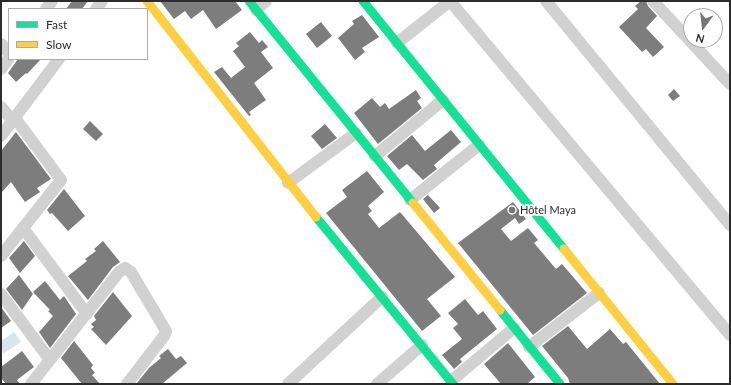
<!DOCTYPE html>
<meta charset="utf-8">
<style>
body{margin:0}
#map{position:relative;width:731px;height:385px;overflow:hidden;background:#fff;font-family:Lato,sans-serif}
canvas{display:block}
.frame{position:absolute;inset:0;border:2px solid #2c2c2c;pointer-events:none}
.legend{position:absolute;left:8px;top:8px;width:140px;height:52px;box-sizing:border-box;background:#fff;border:1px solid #ababab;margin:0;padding:5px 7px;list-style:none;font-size:12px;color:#2c2c2c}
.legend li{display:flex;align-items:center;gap:8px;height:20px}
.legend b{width:20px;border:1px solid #ababab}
.north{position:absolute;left:683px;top:8px;width:40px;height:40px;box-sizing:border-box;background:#fff;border:1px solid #ababab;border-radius:50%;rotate:195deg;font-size:11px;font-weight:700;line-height:16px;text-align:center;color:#2c2c2c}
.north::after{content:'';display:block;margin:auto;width:14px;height:18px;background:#767676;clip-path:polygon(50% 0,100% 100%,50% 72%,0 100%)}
</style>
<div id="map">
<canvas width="731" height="385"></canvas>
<div class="frame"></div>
<ul class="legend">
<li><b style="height:5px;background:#16e098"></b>Fast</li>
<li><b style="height:5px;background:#ffcf43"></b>Slow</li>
</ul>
<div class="north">N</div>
</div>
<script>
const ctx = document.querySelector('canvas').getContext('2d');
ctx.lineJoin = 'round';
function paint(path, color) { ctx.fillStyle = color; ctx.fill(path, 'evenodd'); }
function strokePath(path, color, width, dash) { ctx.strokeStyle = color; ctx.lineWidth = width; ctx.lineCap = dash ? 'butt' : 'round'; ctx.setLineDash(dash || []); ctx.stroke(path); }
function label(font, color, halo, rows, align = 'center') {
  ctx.font = font + ' Lato,sans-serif'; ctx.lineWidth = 4; ctx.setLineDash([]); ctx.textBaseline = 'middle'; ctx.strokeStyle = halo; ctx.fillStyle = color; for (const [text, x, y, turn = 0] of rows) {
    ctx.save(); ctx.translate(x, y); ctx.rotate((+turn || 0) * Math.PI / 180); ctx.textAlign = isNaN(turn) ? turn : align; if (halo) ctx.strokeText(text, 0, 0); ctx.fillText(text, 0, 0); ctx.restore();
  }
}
const water = new Path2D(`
 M14,332L21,342L3,354L1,341Z`);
const building = new Path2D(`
 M72,1H88L82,9H66Z
 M160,1H235L242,10L216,29L203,10L191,19L185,11L174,19Z
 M641,1H646L648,6L657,16L646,28L664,47L653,57L646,49L642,52L619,27L638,9L635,6Z
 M362,15L379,37L362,48L365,52L355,60L338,38L354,24L352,21Z
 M321,22L332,36L317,48L306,34Z
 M250,32L259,43L262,40L268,47L261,52L273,68L254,83L266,100L249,112L251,115L249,116L214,72L222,67L231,78L245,67L233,51L239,46L236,43Z
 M18,59H41L27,74L26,73L16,82L8,73Z
 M674,89L680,96L673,101L668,95Z
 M416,90L421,98L417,101L422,108L378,144L354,113L372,98L380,107L385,103L389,109Z
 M90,121L103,134L96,141L83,129Z
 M325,124L337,138L322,149L311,136Z
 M451,130L461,142L434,165L437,169L423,180L407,164L399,170L387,156L412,135L425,151Z
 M16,132L51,179L37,188L40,192L25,202L11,182L1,193V151Z
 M367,171L384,192L368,206L372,211L368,214L379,228L400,212L455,277L427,299L441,316L422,331L326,213L347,197L342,190Z
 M64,189L85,216L68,231L52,213L50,214L47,210Z
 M428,195L440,208L434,213L423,199Z
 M513,202L526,219L519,224L515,218L501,229L511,241L528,228L538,240L534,243L556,269L562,264L587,293L533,335L458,243Z
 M24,241L35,256L20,273L9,258Z
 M103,241L120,262L113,267L88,300L68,276L87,261L85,259L96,251L94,249Z
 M19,275L33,294L22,310L6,289Z
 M45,281L60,300L64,296L76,314L50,348L39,332L53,316L48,311L50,310L33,292Z
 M113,292L132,316L106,345L91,329L94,327L91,324L96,320L94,316Z
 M465,299L478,315L483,311L497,329L460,359L462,362L454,369L442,355L462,339L453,328L458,324L448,313Z
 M1,307L11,321L1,328Z
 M568,326L587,349L610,329L623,344L626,342L660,384H570L568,378L542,346Z
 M74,341L93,365L91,368L95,373L92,375L100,384H82L61,358Z
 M508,343L535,377L527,384H501L484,364Z
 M168,349L176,359L181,356L187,363L162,384H136L149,368L161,358L159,356Z
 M22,351L34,367L17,380L20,384H6L1,378V367Z`);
const street = new Path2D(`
 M450,1L730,335
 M546,1L730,225
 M653,1L730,84
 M46,9L52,1
 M96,9L102,1
 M256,10L266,1
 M397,43L450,1
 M1,44L9,53
 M1,69L9,58
 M1,107L13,121
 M1,136L59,59
 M375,156L443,100
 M288,183L356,133
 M410,200L479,145
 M23,228L87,314
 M1,256L61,180L15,118
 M1,294L50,360
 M529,347L599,293
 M451,381L514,328
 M31,384L119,272L125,268L131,272L166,331L164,336L127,384
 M288,384L382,297
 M377,384L422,345`);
const fast = new Path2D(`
 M249,1L413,203
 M363,1L564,249
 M316,217L453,384
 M500,310L560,384`);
const slow = new Path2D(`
 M147,1L316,217
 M413,203L500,310
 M564,249L673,384`);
const markers = [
 [512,210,4,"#767676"]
];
const poiNames = [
 ["Hôtel Maya",520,210]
];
paint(water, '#d9e5ee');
paint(building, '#7d7d7d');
strokePath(street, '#d1d1d1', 12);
strokePath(fast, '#16e098', 9);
strokePath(slow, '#ffcf43', 9);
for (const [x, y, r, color] of markers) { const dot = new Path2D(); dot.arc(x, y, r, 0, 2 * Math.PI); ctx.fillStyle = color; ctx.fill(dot); strokePath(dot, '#fff', 1.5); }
label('11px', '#2c2c2c', '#fff', poiNames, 'left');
</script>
